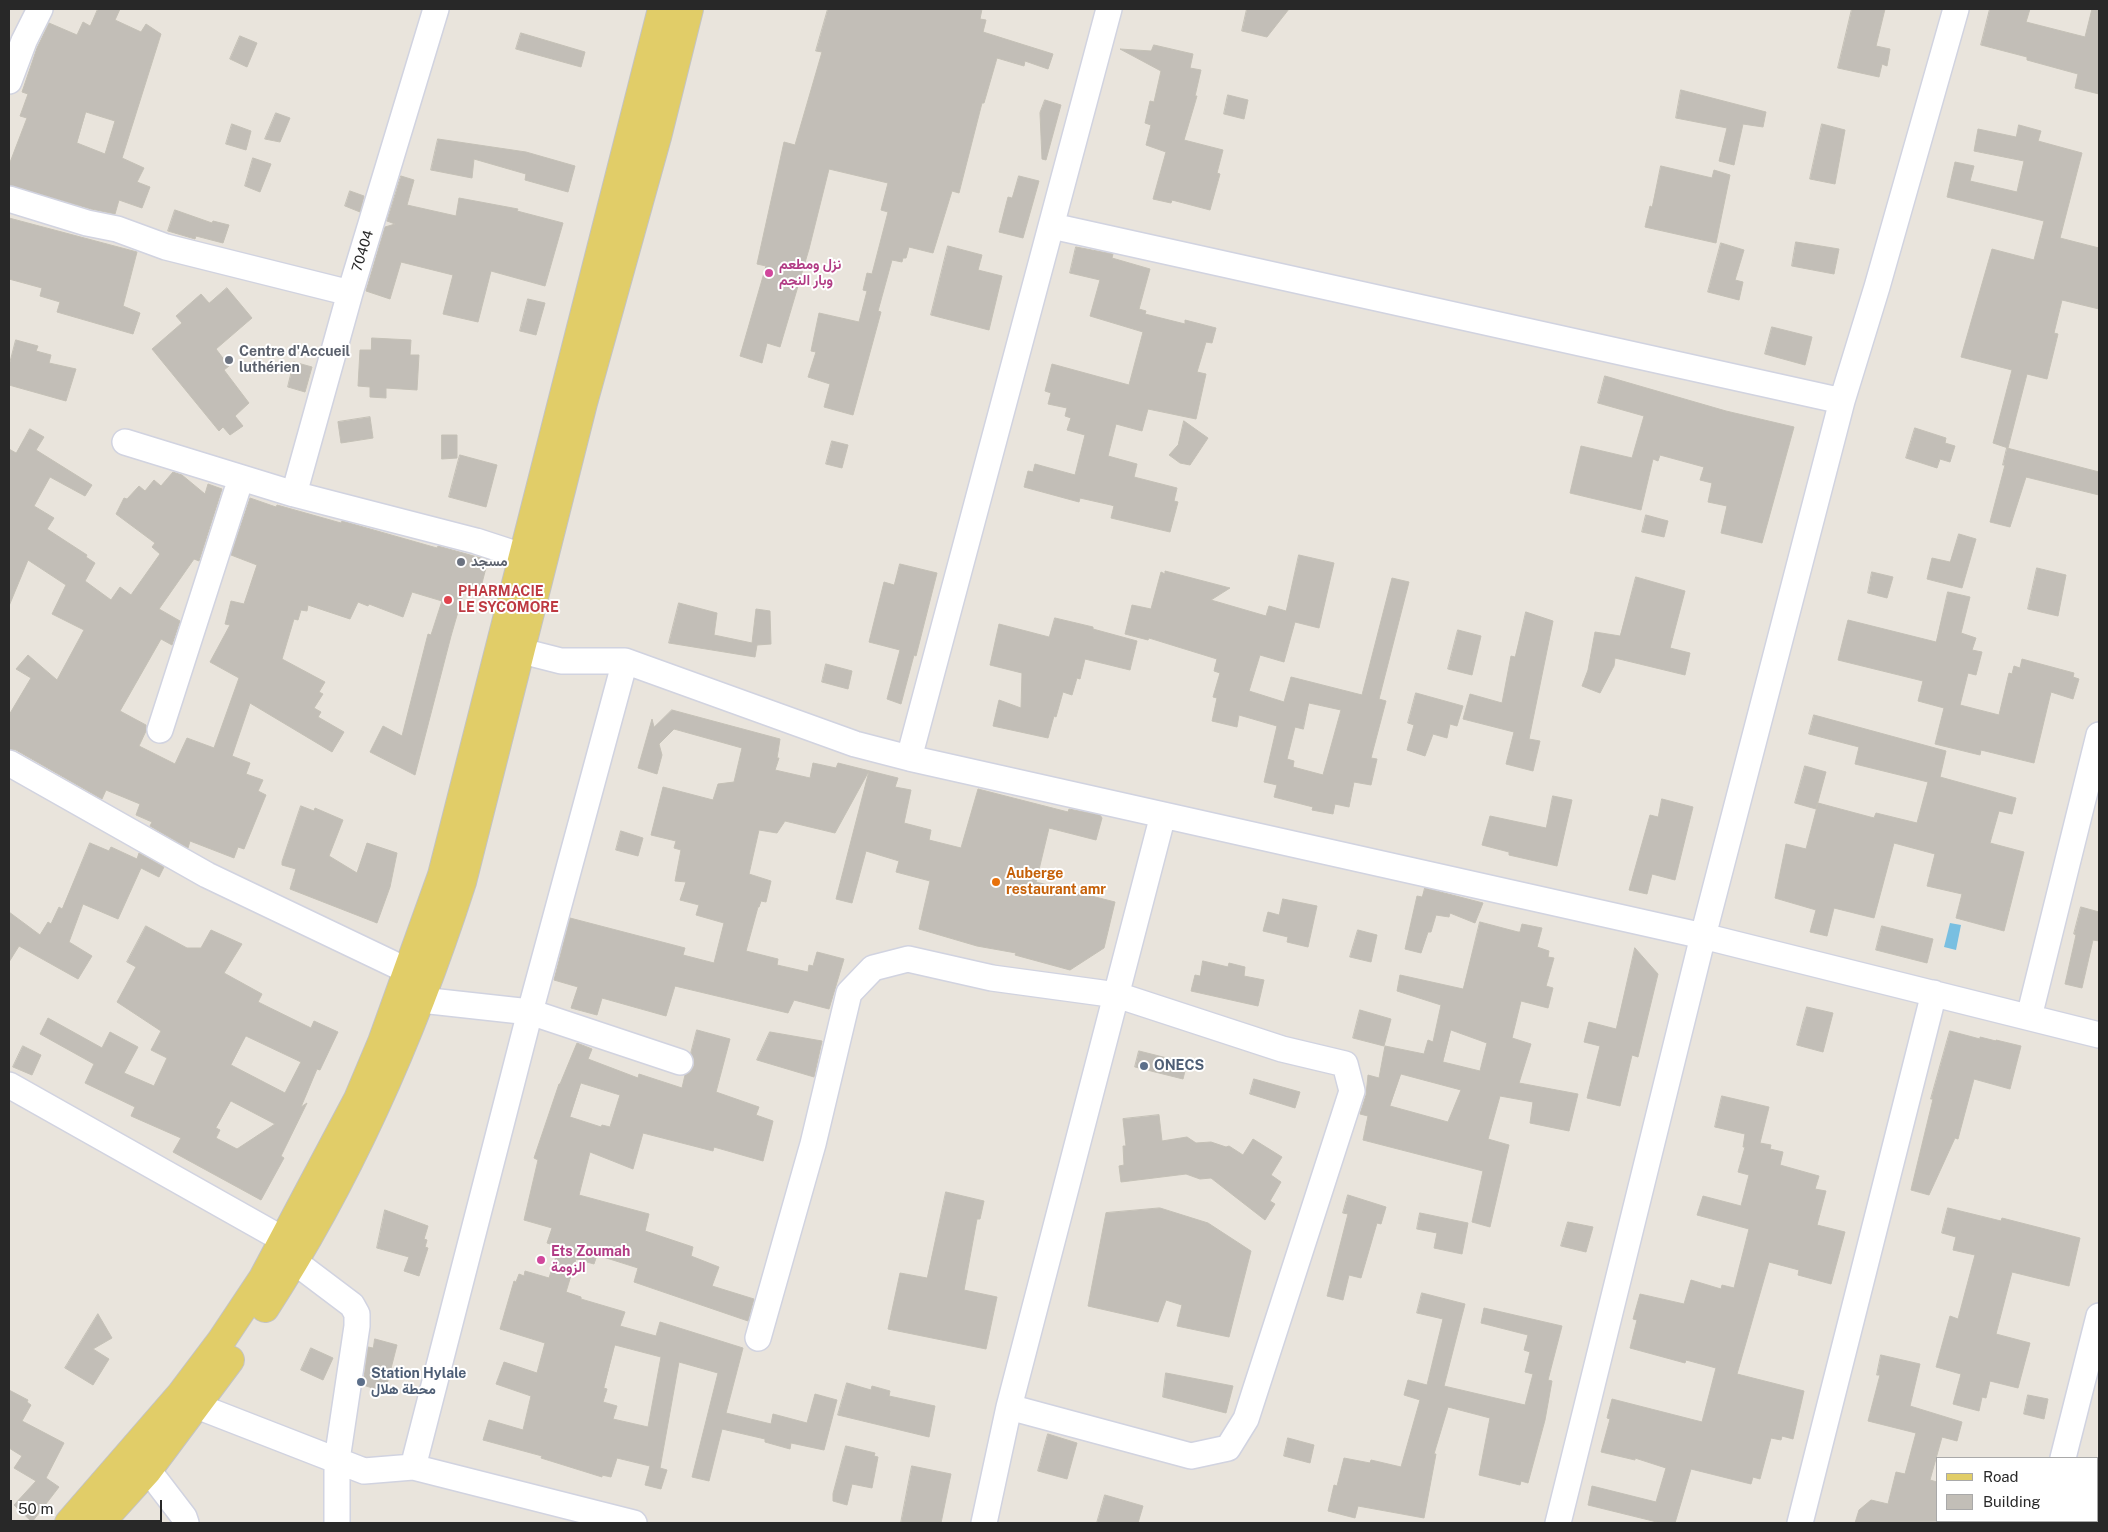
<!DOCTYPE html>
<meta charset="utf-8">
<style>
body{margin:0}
#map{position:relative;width:2108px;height:1532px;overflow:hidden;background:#e9e4dc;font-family:"Public Sans",sans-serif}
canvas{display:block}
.frame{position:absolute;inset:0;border:10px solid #282828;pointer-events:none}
.legend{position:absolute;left:1936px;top:1457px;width:162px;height:65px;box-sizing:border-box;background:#fff;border:1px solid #a9a9a9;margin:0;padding:6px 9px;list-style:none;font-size:15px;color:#282828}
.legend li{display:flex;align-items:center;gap:10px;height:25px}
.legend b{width:25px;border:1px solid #a9a9a9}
.scale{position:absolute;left:10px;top:1500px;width:152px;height:22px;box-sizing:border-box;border:2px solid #282828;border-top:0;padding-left:6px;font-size:15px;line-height:18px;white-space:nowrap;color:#282828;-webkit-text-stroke:4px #fff;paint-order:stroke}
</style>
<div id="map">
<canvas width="2108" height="1532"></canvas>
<div class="frame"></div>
<ul class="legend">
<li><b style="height:6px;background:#e1cd68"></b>Road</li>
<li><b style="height:14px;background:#c2beb7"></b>Building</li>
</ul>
<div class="scale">50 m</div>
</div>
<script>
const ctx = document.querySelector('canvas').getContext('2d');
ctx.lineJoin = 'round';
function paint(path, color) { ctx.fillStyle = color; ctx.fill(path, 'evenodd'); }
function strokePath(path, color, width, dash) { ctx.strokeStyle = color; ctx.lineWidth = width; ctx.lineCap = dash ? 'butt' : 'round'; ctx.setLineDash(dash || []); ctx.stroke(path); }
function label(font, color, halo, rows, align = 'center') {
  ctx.font = font + ' "Public Sans",Vazirmatn,sans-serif'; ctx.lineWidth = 4; ctx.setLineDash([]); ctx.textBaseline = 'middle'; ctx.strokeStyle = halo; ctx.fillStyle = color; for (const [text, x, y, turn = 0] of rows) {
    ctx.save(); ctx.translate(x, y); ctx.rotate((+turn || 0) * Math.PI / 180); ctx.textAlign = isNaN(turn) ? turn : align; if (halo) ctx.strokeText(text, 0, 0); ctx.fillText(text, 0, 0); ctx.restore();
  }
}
const water = new Path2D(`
 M1950,923L1961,925L1956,950L1944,947Z`);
const building = new Path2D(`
 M98,9H120L115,20L141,32L146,24L161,34L122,158L144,168L137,182L150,187L142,208L119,200L115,214L91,209L9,185V165L27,118L20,116L28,94L22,92L37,48L49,23L77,35L83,22L90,26ZM86,112L115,121L105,154L77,143Z
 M828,9H982L980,19L986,20L983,32L1053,54L1048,69L1025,61L1024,66L997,58L984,103H982L959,193L952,191L933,253L909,247L906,258H903L902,262L892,260L878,311L881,312L853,415L824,407L830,384L808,377L816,352L811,351L819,313L859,322L867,291L863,290L867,273L872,274L888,212L881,210L888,183L829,169L809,249L780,347L767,343L762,363L740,356L766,266L757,264L784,142L795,145L822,52L816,51Z
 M1247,9H1289L1267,37L1242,31Z
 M1852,9H1885L1876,46L1890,49L1887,66L1882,64L1879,77L1838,68Z
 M1990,9H2030L2026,22L2085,37L2092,9H2099V94L2075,88L2078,74L2027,60V57L1981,45Z
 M521,33L585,52L581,67L516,49Z
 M240,36L257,43L247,67L230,59Z
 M1154,45L1193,54L1190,68L1201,70L1195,96H1197L1184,140L1223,150L1217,173L1220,174L1210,210L1172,200L1171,203L1153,199L1166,152L1146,145L1151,125L1145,123L1150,101L1154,102L1161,71L1120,49L1151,51Z
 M1681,90L1766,112L1763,127L1743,124L1734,165L1719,161L1727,128L1676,118Z
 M1228,95L1248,100L1244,119L1224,114Z
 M1045,100L1061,105L1046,160L1042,159L1040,113Z
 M276,113L290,118L280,142L265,139Z
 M232,124L251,131L246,150L226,144Z
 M1822,124L1845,130L1835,184L1810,179Z
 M2019,125L2041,131L2038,141L2082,153L2060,238L2099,248V309L2062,300L2054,333L2058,334L2047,379L2027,374L2008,448L1993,443L2012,370L1961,357L1992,249L2034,260L2044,221L1947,197L1955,162L1974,166L1970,181L2017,192L2024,161L1974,151L1978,129L2016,137Z
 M438,139L526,152L575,166L568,192L525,180L526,174L474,159L472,178L431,170Z
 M253,158L271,164L260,192L245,186Z
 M1661,166L1712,178L1714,170L1730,175L1716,243L1645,227L1650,206L1652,207Z
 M401,176L414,180L407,205L456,216L459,198L518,209L517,211L563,223L545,286L491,271L478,322L443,314L453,275L401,262L390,299L366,291L385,227L395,224L387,221Z
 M1019,176L1039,181L1023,238L999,232L1008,197L1012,198Z
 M350,191L364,196L360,212L345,206Z
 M175,210L212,223L213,221L229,225L223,243L196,236L195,239L168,231Z
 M9,218L137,252L123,306L140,313L133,334L57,312L60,302L40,296L42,288L9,279Z
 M1796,242L1839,249L1834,274L1792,266Z
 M1721,243L1744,250L1735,280L1743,282L1739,300L1708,292Z
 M948,246L982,255L978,270L1002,276L989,330L931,315Z
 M1076,247L1113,254L1112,258L1150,269L1139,309L1146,311L1145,314L1185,324V320L1216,328L1212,343L1206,342L1197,372L1206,374L1196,419L1148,409L1142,431L1116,424L1108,456L1137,464L1134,477L1177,488L1174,501L1178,502L1170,532L1111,518L1114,506L1111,505L1080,498L1079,502L1024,487L1028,471L1033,472L1035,464L1075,475L1085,435L1067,430L1071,418L1065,416L1067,408L1048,404L1051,393L1045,391L1052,364L1129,385L1143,332L1090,316L1100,280L1070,273Z
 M227,288L252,318L216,349L229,366L224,370L249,403L235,416L243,426L230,435L223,427L219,431L152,349L182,323L176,316L201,294L209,303Z
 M528,299L545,303L536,335L520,331Z
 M1772,327L1812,337L1805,365L1765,354Z
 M372,338L411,340L410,355H419L417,390L386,388V398L370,397V387L358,386L360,350H371Z
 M16,340L38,346L36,351L51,355L49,363L76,369L66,401L9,385V366Z
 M294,362L312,367L305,392L288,387Z
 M1605,376L1726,411L1794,427L1762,543L1721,533L1727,506L1708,502L1712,483L1700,480L1704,467L1660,455L1658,461L1653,459L1641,510L1570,493L1581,446L1632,458L1644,416L1598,403Z
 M370,417L373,438L341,443L338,422Z
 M1184,421L1208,438L1190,465L1180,463L1169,455L1178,445Z
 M1915,428L1946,438L1945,443L1955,446L1950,462L1940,459L1937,468L1906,458Z
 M30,429L44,437L36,450L92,485L85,496L50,477L34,506L54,518L47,529L87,555L86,557L95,563L85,581L111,600L120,587L131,595L160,554L152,547L155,543L116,514L124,498L127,499L139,486L145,491L154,480L161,486L173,472L182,475L205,494L208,484L222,489L199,561L194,559L159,609L180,621L172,645L161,639L120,711L146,725V731L139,746L175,764L187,738L214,748L239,678L210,662L230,625L225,624L231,601L244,604L257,565L231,555L250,498L276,507L277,505L341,523L342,521L437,548L438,546L488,560L481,587L466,584L451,636L415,775L370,752L383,726L402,736L428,634L431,635L442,601L412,592L403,617L369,604L368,606L358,602L350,619L308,605L307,611L301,610L298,620L294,619L282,659L325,682L319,692L323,694L314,708L321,712L318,717L344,732L332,752L250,703L232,756L250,763L246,774L263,780L258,791L266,795L244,849L238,847L234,858L190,841L188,848L150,826L152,822L136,815L140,804L106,790L102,799L16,750L9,749V715L31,678L16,669L28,655L57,680L84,630L52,614L66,585L28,560L9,606V449L16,453Z
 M442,435H457V458L442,459Z
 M832,441L848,445L842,468L826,464Z
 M2007,448L2099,472V495L2026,477L2010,527L1990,522L2005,465H2003Z
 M460,455L497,465L486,507L449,497Z
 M1646,515L1668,521L1664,537L1642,532Z
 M1959,534L1976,539L1962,588L1927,579L1932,558L1950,562Z
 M1299,555L1334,563L1319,628L1295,622L1284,662L1260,655L1249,691L1284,702L1291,677L1362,695L1392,578L1409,582L1379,699L1386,701L1371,758L1377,759L1371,785L1354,782L1349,807L1335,804L1333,814L1312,810L1313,807L1274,797L1277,785L1264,782L1277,726L1239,715L1237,727L1212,721L1217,698L1213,697L1220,673L1214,671L1217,659L1149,638L1148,640L1125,634L1132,605L1151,609L1161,572L1165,574V571L1230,588L1211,600L1266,616L1269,606L1286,611ZM1309,703L1341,710L1323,775L1293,767L1294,761L1287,759L1295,727L1303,729Z
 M900,564L937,573L916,656L914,655L901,704L887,699L900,650L869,642L884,582L894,585Z
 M2037,568L2066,575L2058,616L2028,609Z
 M1872,572L1893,577L1887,598L1868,593Z
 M1636,577L1685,591L1670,648L1690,653L1685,675L1615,658L1614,666L1600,693L1582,686L1588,670L1595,632L1620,636Z
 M1948,592L1970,597L1961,633L1976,638L1972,650L1982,652L1976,675L1968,673L1960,705L1999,715L2009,673L2012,674L2014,666L2020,668L2022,659L2074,673L2073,677L2079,679L2073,699L2051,692L2034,763L1981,750L1980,755L1935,744L1944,708L1918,701L1923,681L1838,660L1848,620L1936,642Z
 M679,603L717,613L714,635L752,643L756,609L770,611L771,644L757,645L755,657L669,643Z
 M1526,612L1553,621L1529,739L1540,741L1533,771L1506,764L1514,732L1463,719L1470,694L1502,703L1511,656L1515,657Z
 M1055,618L1093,627V629L1137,641L1130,670L1085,659L1080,679L1077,678L1072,695L1063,692L1056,717L1054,716L1048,738L993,726L999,700L1021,708L1022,673L990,665L999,624L1049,637Z
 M1458,630L1481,636L1472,675L1448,669Z
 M826,664L852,671L848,689L822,682Z
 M1416,693L1463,706L1457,726L1450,724L1447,738L1433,734L1425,756L1407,750L1414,725L1408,723Z
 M672,710L780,739L777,758H779L775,770L810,778L813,763L836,768L838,763L898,778L895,787L911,790L904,823L931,830L929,840L961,848L978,789L1068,812L1069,809L1100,815L1102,818L1096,840L1049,828L1036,882L1115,902L1104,948L1070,970L1015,955L1016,953L977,946L919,929L930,881L896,872L899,861L866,851L852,903L836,899L869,771L835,833L785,821L777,833L759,830L749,874L771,881L766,902L761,901L759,907H758L746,951L778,959L777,965L808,972L809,965L813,966L817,952L844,959L829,1009L794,1000L788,1013L675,986L666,1016L602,998L597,1015L571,1008L578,987L554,980L570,918L685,948L683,955L714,963L724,923L696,915L699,905L680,900L686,882L675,881L681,850L674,848L676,841L651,835L663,787L713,800L718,784L734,782L742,748L674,729L659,744L662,755L657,774L638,768L652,719L654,727Z
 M1814,715L1946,751L1940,777L2016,798L2012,814L1999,811L1990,843L2024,852L2004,931L1956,918L1962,894L1927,886L1935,854L1894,843L1874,918L1834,908L1827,936L1810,932L1816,910L1775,898L1786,844L1806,849L1818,803L1874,818L1876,813L1917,823L1928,782L1855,764L1859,747L1809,734Z
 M1805,766L1826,772L1816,809L1795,803Z
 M1553,796L1572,800L1557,866L1509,855V852L1482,845L1490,816L1546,828Z
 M1662,799L1693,807L1675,880L1652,874L1647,894L1629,890L1650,815L1658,817Z
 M301,806L314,811L315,808L343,820L329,856L357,873L367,843L397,853L390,887L377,923L290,889L296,869L282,865V862Z
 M621,831L643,838L638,856L616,850Z
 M90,843L109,851L111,847L137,859L139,853L164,867L159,877L141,868L118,919L83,904L69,942L92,956L78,979L19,946L9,962V912L40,935L48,922L51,924L59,907L62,909Z
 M1425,888L1483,903L1475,923L1450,913L1449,917L1436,915L1431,932H1428L1421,953L1405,949L1417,896L1422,897Z
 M1283,899L1317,906L1308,947L1287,942L1288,937L1263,931L1268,912L1279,915Z
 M2081,907L2099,912V941L2093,940L2082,988L2065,984L2076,935L2074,934Z
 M1480,922L1518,932H1520L1522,924L1542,928L1537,947L1549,951L1548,957L1554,958L1546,986L1553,988L1548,1008L1521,1001L1512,1038L1531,1044L1519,1083L1578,1094L1569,1131L1530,1123L1533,1102L1500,1096L1488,1139L1509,1145L1490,1227L1472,1222L1483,1171L1363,1140L1368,1116L1360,1114L1366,1095L1368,1075L1379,1078L1385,1046L1424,1054L1428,1040L1433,1042L1441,1005L1397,991L1400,975L1463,989ZM1451,1030L1487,1043L1480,1071L1443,1062ZM1401,1074L1461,1090L1448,1122L1390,1106Z
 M146,926L187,948H201L211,930L242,944L224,973L262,994L258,1002L311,1028L314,1021L338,1032L320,1070L317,1069L301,1107L307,1103L281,1156L284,1158L261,1200L173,1152L181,1138L131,1116L135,1107L85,1083L94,1064L40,1034L48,1018L102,1048L110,1032L138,1047L124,1073L154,1086L167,1058L151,1050L161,1031L117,1002L136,967L127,962ZM246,1036L301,1062L285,1093L231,1065ZM231,1101L275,1124L237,1149L216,1138L220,1130L216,1128Z
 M1882,926L1933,939L1927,963L1876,950Z
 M1358,930L1377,935L1371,962L1350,957Z
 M1635,948L1658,974L1638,1057L1632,1055L1620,1106L1587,1098L1600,1046L1584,1042L1589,1022L1616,1029Z
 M1203,961L1228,967L1229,963L1245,967L1244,976L1264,980L1258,1006L1191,991L1195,975L1200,976Z
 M1807,1007L1833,1013L1823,1052L1797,1045Z
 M1360,1010L1391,1019L1384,1046L1353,1038Z
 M697,1030L730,1039L716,1092L759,1107L756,1115L773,1121L763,1161L714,1147L713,1151L643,1133L633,1169L590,1152L579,1195L649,1214L645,1231L693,1247L691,1256L719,1267L712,1286L754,1299L748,1321L634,1282L638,1268L597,1255L594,1264L576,1259L566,1292L581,1297V1299L625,1312L620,1326L656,1336L660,1322L743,1348L726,1413L771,1424L773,1414L807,1423L815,1394L837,1400L824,1450L791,1443L790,1449L765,1442V1439L722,1429L709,1481L692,1477L718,1373L679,1362L660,1468L667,1470L661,1489L645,1485L650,1466L617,1458L611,1477L602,1475V1477L541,1458L542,1456L483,1440L489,1420L523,1430L531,1396L496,1384L504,1362L537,1373L545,1343L500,1329L514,1281L516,1282L519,1274L524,1276L525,1271L549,1278L559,1247L547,1243L552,1228L524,1220L538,1160L534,1158L559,1084H560L577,1043L592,1049L588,1059L638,1078L639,1074L682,1088L685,1075L690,1072L694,1066V1059L691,1053ZM581,1083L620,1095L610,1127L602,1125L601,1127L570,1117ZM615,1345L661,1357L648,1427L613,1419L617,1406L603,1402L607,1389L604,1388Z
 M1950,1031L1980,1039V1037L1996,1041V1040L2021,1046L2010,1089L1974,1079L1958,1139L1955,1138L1929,1195L1911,1190L1933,1099H1931Z
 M770,1032L822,1041L814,1077L757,1060Z
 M23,1046L41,1055L32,1075L13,1067Z
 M1139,1051L1187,1063L1183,1079L1135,1067Z
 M1254,1079L1300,1092L1295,1108L1250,1094Z
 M1722,1096L1769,1107L1760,1143L1771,1145L1770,1149L1783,1152L1780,1165L1819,1176L1815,1189L1826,1191L1817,1225L1845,1232L1831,1284L1798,1275L1799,1270L1769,1262L1737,1374L1804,1391L1793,1439L1782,1436L1781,1440L1771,1438L1760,1479L1753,1477L1751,1484L1691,1469L1675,1523H1661L1588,1505L1592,1486L1656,1502L1666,1468L1635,1458V1460L1601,1452L1610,1419L1607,1418L1612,1399L1702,1422L1716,1368L1686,1360L1685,1363L1630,1348L1637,1320L1633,1319L1640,1294L1684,1304L1691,1280L1721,1289L1722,1285L1734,1288L1749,1229L1697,1215L1703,1196L1741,1206L1749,1175L1738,1172L1745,1147H1743L1745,1134L1715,1127Z
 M1159,1115L1162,1141L1187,1137L1196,1143L1211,1142L1226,1147L1229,1146L1243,1155L1253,1139L1282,1157L1271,1175L1281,1182L1270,1201L1275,1204L1265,1220L1211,1178L1200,1179L1186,1174L1121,1182L1119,1166L1124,1165L1123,1146H1126L1123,1119Z
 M946,1192L984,1201L980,1219H977L964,1290L997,1297L986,1349L888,1329L900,1273L927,1278Z
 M1348,1195L1386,1207L1381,1224L1377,1223L1361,1278L1349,1275L1343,1300L1327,1296L1348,1214L1343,1213Z
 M1160,1208L1208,1223L1251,1251L1229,1337L1177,1326L1182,1305L1166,1300L1158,1322L1088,1306L1106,1213Z
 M1948,1208L2001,1221L2002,1218L2080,1238L2069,1286L2012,1272L1996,1334L2030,1343L2018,1388L1990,1381L1986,1398L1982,1397L1979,1411L1953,1404L1961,1374L1936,1367L1950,1316L1958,1319L1975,1255L1953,1250L1956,1237L1942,1233Z
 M385,1210L428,1226L424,1239L427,1240L425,1247L428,1248L419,1276L404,1271L409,1257L377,1248Z
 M1420,1213L1468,1223L1462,1254L1434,1248L1437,1233L1417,1229Z
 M1568,1222L1593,1227L1586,1252L1561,1246Z
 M1422,1293L1465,1304L1444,1386L1525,1405L1533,1374L1525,1372L1530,1352L1524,1350L1528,1335L1481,1323L1484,1308L1562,1326L1548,1380L1552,1381L1545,1420L1528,1483L1521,1481L1520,1485L1479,1475L1490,1418L1448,1407L1434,1454H1436L1424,1518L1358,1506L1355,1518L1328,1511L1334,1485L1337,1486L1344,1458L1370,1463L1371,1460L1401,1467L1420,1400L1404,1395L1408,1380L1427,1385L1443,1319L1417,1313Z
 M98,1314L112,1338L93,1349L109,1359L93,1385L65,1368Z
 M375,1339L397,1345L385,1392L363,1385L368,1347L373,1348Z
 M311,1348L333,1358L323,1380L301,1370Z
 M1881,1355L1920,1364L1910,1406L1962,1422L1957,1441L1942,1437L1930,1480L1937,1482V1523H1855L1859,1510L1871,1500L1888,1504L1896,1472L1905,1474L1916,1433L1868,1421L1880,1375H1877Z
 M1166,1373L1233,1386L1226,1413L1163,1397Z
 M847,1383L871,1390L872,1386L890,1391L889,1396L935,1406L929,1437L838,1415Z
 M9,1390L28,1400L27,1402L31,1405L22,1421L64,1443L46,1478L59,1487L32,1522L14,1505L36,1481L14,1468L22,1456L9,1448Z
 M2028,1395L2048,1399L2044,1419L2024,1414Z
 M1048,1434L1077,1443L1067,1479L1038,1471Z
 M1288,1438L1314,1445L1310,1463L1284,1456Z
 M846,1446L875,1453L874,1456L878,1457L872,1488L852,1484L847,1505L833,1501V1494Z
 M912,1466L951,1474L941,1523H901Z
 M1105,1495L1143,1506L1138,1523H1097Z`);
const minor = new Path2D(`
 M9,81L24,41L40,9
 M9,199L87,223L117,229L166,247L350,293
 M1052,226L1842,401
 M125,442L294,494L476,541L522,556
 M294,494L350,293L436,9
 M502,646L561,661H625L855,744L909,758L1703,936L2099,1035
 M160,730L241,478
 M909,758L1109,9
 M9,763L207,875L408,971
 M421,1000L530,1012L680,1062
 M2029,1017L2099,735
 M9,1085L284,1240
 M295,1262L352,1305L357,1314V1326L337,1460V1523
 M758,1338L813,1144L849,993L873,968L908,959L992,978L1117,995L1282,1049L1345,1064L1352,1091L1246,1419L1228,1448L1191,1456L1009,1407
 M181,1394L197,1406L364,1471L413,1467L634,1523
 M2063,1458L2099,1316
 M413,1467L530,1012L625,661
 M148,1470L184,1517L186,1523
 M984,1523L1009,1407L1163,815
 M1558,1523L1703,936L1842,401L1877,287L1956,9
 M1800,1523L1934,993
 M2046,1523L2047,1521`);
const major = new Path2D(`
 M265,1308C351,1176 414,1031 462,882L583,403L657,137L689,9
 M69,1523L181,1394L221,1341L263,1278L358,1099L382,1042L442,875L662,9
 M100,1523L148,1470L230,1360`);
const markers = [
 [769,273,5,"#d1479c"],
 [229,360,5,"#6b7280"],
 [461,562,5,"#6b7280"],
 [448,600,5,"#e0444e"],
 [996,882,5,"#e8710a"],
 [1144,1066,5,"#5c6f8a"],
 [541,1260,5,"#d1479c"],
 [361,1382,5,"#5c6f8a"]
];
const streetNames = [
 ["70404",363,251,-73]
];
const hotelNames = [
 ["نزل ومطعم",779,265],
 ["وبار النجم",779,281],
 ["Ets Zoumah",551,1252],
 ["الزومة",551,1268]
];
const worshipNames = [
 ["Centre d'Accueil",239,352],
 ["luthérien",239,368],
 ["مسجد",471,562]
];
const healthNames = [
 ["PHARMACIE",458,592],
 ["LE SYCOMORE",458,608]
];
const foodNames = [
 ["Auberge",1006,874],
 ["restaurant amr",1006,890]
];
const serviceNames = [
 ["ONECS",1154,1066],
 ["Station Hylale",371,1374],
 ["محطة هلال",371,1390]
];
paint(water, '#79bfe1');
paint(building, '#c2beb7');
strokePath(building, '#c4c0b6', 1);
strokePath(minor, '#d1d3e0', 28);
strokePath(major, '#c3c3c3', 30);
strokePath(minor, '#fff', 25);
strokePath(major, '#e1cd68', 28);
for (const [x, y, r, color] of markers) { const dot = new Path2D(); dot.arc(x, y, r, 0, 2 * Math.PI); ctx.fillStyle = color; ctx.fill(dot); strokePath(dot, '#fff', 2); }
label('14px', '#282828', '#fff', streetNames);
label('bold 14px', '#b23c85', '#fff', hotelNames, 'left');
label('bold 14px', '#5b616d', '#fff', worshipNames, 'left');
label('bold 14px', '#be3a42', '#fff', healthNames, 'left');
label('bold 14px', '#c56008', '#fff', foodNames, 'left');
label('bold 14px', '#4e5e75', '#fff', serviceNames, 'left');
</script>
